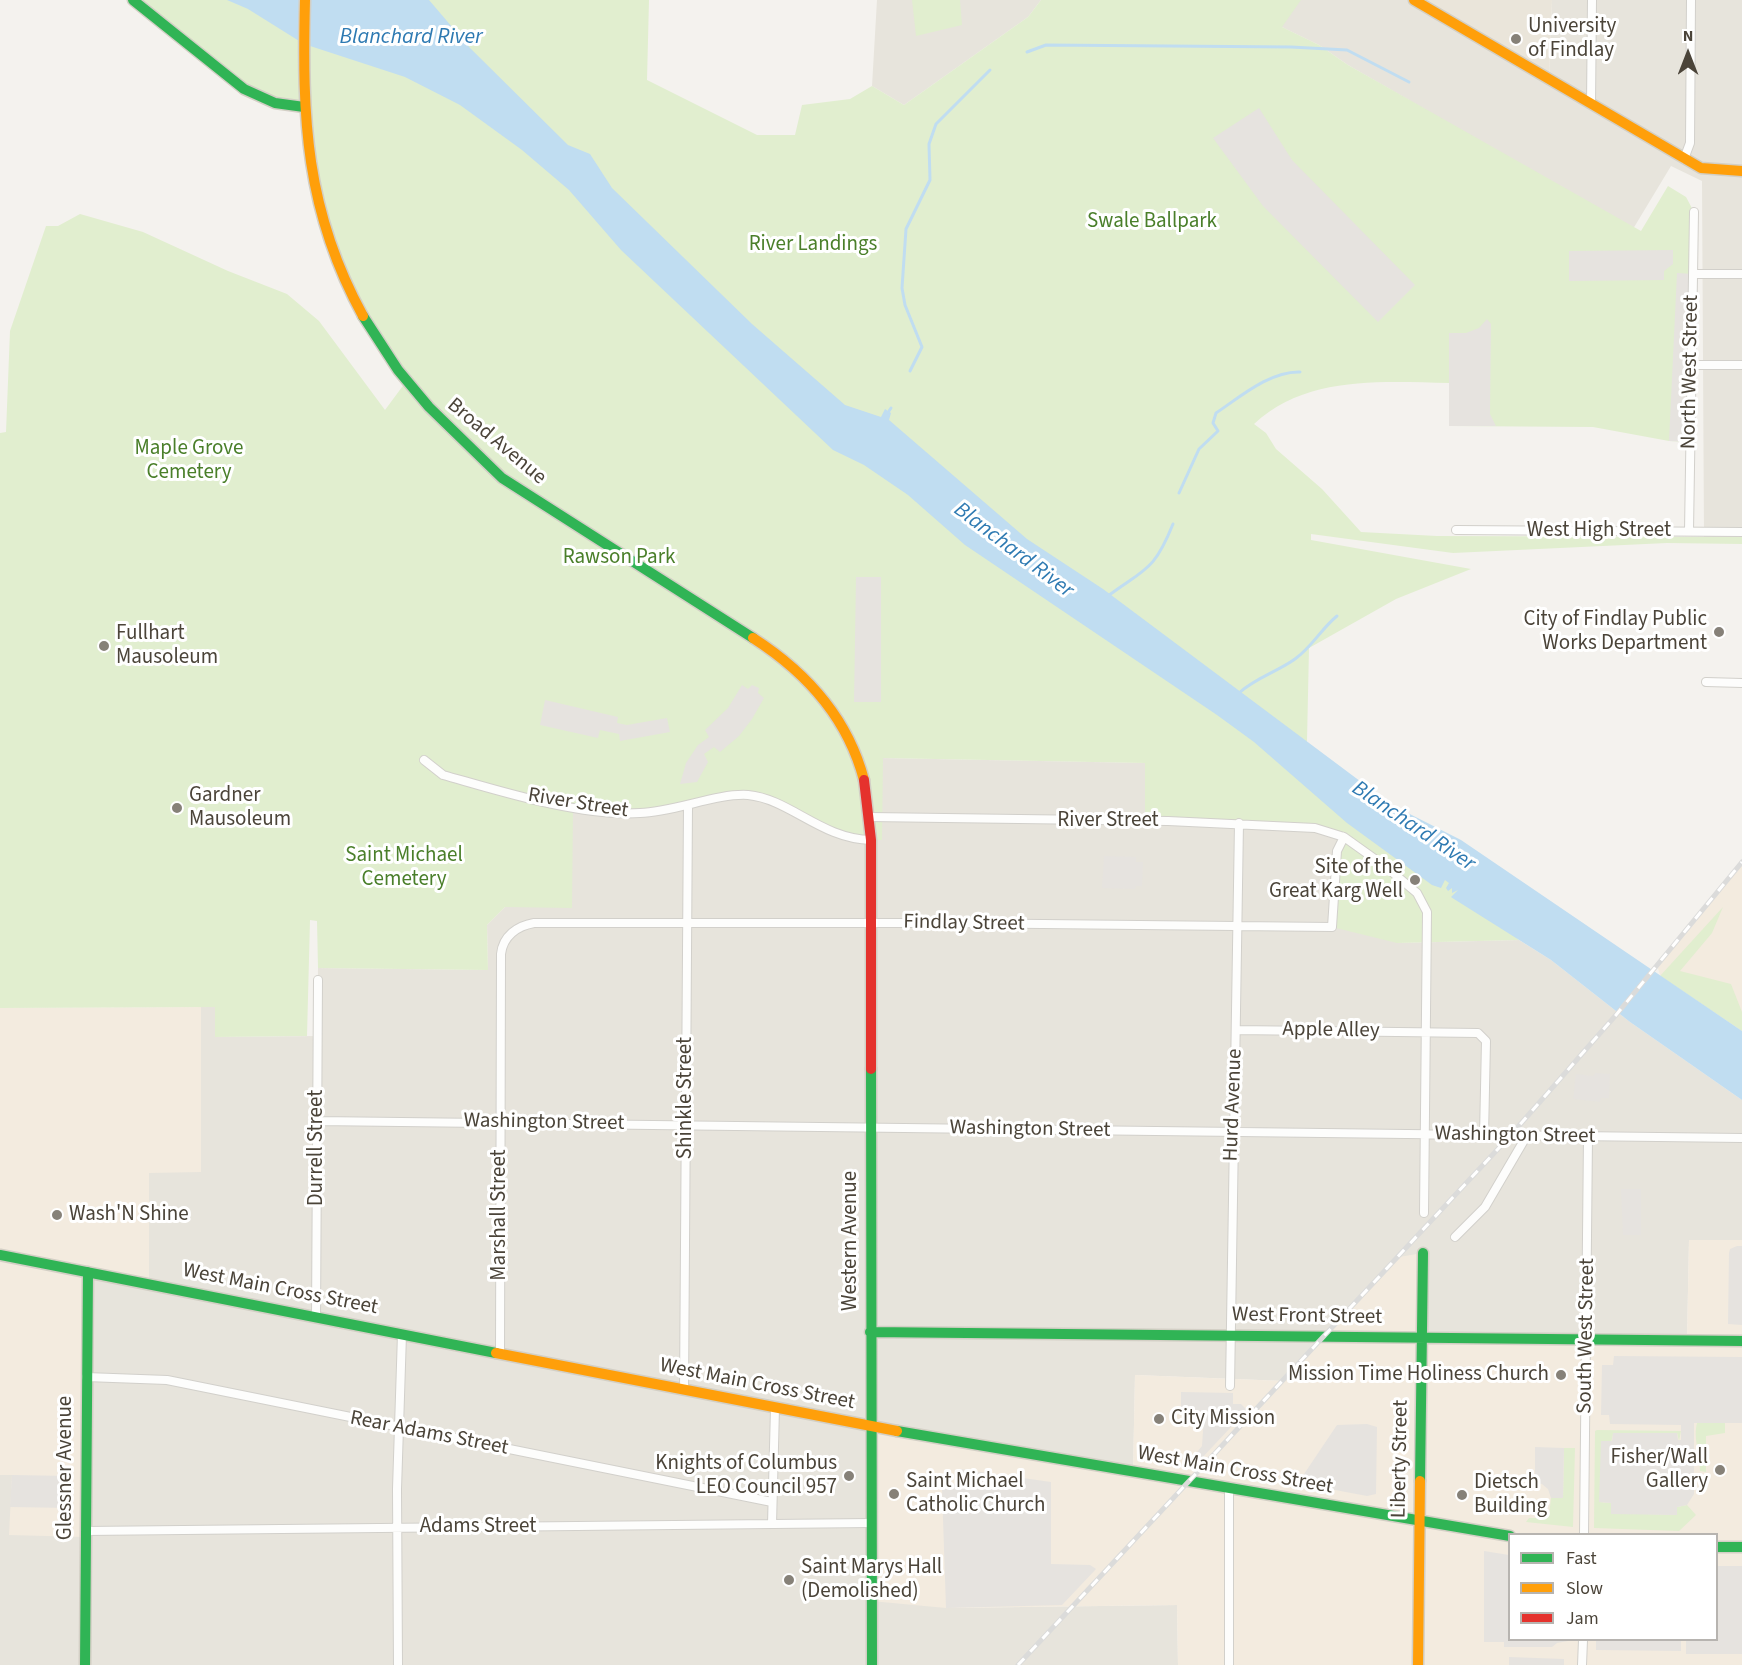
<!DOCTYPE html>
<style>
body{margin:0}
#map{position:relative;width:1742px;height:1665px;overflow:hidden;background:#f4f2ee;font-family:"Source Sans 3",sans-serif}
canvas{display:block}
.legend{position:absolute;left:1508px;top:1533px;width:210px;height:108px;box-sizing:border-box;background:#fff;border:2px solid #b7b4b0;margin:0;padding:8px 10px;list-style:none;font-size:18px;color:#4b4439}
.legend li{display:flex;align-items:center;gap:12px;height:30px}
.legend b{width:30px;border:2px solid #b7b4b0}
.north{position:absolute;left:1658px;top:24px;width:60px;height:60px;-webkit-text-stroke:4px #fff;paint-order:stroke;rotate:0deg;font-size:16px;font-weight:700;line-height:24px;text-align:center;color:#4b4439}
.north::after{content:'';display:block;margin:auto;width:21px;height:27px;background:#4b4439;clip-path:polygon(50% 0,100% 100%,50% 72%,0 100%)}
</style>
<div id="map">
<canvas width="1742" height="1665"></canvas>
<ul class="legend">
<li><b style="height:8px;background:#30b455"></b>Fast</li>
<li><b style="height:8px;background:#ff9f0a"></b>Slow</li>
<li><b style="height:8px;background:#e5322d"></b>Jam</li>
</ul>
<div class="north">N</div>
</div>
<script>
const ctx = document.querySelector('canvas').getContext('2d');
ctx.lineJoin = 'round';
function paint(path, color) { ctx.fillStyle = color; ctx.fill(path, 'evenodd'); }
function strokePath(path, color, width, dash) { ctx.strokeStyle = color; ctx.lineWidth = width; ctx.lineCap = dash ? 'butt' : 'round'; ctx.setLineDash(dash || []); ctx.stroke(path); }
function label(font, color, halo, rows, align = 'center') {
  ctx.font = font + ' "Source Sans 3",sans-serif'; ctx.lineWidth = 6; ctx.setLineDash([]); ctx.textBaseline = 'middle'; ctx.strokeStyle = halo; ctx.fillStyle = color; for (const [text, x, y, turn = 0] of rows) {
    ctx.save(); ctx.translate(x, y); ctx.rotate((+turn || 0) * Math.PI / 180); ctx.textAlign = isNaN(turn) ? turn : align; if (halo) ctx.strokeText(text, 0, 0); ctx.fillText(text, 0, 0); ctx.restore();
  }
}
const residential = new Path2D(`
 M877,0H1041L1028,17L904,105L872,86Z
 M1226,0H1414L1549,77L1552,0H1742V537H1704L1702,181L1671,166L1633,229L1348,65L1319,45Z
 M882,758L1145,763V820L1300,827L1338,835L1397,943L1519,940L1551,960L1630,1022L1742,1100V1240H1689L1687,1341L1423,1337L1398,1257L1284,1381L1135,1375L1133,1474L946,1608L1177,1605L1178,1665H0V1475H12L86,1285L149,1172H201V1007H215V1037L317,1036L318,968L488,970L487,925L505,907L574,807L746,795L881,840Z`);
const commercial = new Path2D(`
 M1742,863V1031L1660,975L1657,965Z
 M201,1007V1172L149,1173V1284L88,1272L85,1537L9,1535L12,1475H0V1008Z
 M1689,1240H1742V1665H1178L1177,1605L946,1608L871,1601V1427L1133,1473L1135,1375L1284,1381L1399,1257L1423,1253V1337L1687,1340ZM1510,1534H1716V1640H1510Z`);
const education = new Path2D(`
 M1415,0H1552L1549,78Z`);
const green = new Path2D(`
 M133,0H649L647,80L757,135H795L802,105L850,99L872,86L904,105L1028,17L1041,0H1301L1282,27L1319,45L1348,65L1641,231L1668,186L1686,197L1694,212L1690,442L1669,441L1593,427L1449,426V383C1381,382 1307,375 1254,424L1266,433L1276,449L1322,489L1361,532L1437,536L1742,537V544L1667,543L1453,553L1311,534V540L1471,569L1396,599L1309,648L1307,741L1302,752L1519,940L1397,943L1332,927L1338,835L1320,829L1145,821V763L883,758L882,840H854L752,796L640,813L573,807L572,908L505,907L487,925L488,970L318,968L317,921L310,920L307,1036L215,1037V1007L0,1008V433L6,432L10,331L46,226H58L80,214L143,232L228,271L287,294L319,321L385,410L405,383L351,295L322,218L304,107L244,89Z
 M912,0H960L962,25L916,36Z
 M1723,907L1712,933L1680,971L1731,984L1742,1012V1031L1660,976Z
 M1698,1421L1725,1423V1433L1706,1436V1472L1700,1471C1700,1455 1692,1433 1698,1421Z
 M1597,1430L1681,1431L1679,1441L1677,1433L1613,1434L1599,1502L1611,1503V1513L1677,1515V1507L1687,1505L1696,1515L1679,1531L1594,1528L1595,1431Z
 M1564,1448H1575L1573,1527L1526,1522L1529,1518H1546L1549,1515L1551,1498H1563Z`);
const parking = new Path2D(`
 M1259,108L1292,160L1415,285L1378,322L1263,206L1213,138Z
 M1673,250V264L1664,271V280L1569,281V251Z
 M1677,273L1693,274L1690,442L1669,441Z
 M1487,319L1491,324L1490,414L1496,426H1449V333H1466L1479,328Z
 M856,577H881V702H854Z
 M742,685L748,689L752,685L759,688L758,693L764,698L752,719L739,736L720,752L714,747L704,754L708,762L697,782L680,784L686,763L698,745L709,737L705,730L728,708Z
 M545,700L618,717L617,723L627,725L667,718L670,732L620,741L619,734L600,730L598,738L540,725Z
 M1104,856L1136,857V862H1143L1142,886H1136L1135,889L1102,888Z
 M1595,1073L1610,1074L1609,1098H1601L1600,1102L1573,1099L1576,1074L1593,1076Z
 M1621,1189H1641V1235H1623Z
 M1737,1246H1742V1325L1728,1324L1729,1253L1730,1249Z
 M1614,1356L1742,1357V1423H1694V1494L1687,1505L1677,1507V1515L1611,1514V1503L1599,1502L1601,1441H1612L1613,1433H1677L1678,1440H1681V1425L1610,1424L1609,1415H1601L1602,1365H1613Z
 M1181,1392L1233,1393V1404H1241L1247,1410L1199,1461L1194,1456L1202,1446L1204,1416L1181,1414Z
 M1367,1424L1377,1427L1376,1494L1367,1496L1298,1483L1337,1425Z
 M1535,1447L1564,1448L1563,1498H1551L1548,1489L1542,1484L1535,1483Z
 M960,1469L1051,1482V1564L1090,1565L1096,1569L1062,1605L946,1608L942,1489L952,1487L959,1480Z
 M12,1475L70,1476V1508L10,1507Z
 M1484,1551L1509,1555L1510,1640L1568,1641L1557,1643L1552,1647H1504V1642H1484Z
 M1717,1566H1742V1654H1686V1640H1716Z
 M1596,1640H1681V1651L1596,1650Z
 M1509,1657L1564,1659V1665H1509Z`);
const water = new Path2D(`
 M227,0H429L470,48L568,145L590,154L612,188L752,324L845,405L881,417L885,409L891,413L889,420L1027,539L1103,589L1392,805L1461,840L1742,1031V1100L1630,1022L1551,960L1454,899L1451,897L1458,890L1452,893V888L1448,891L1446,888L1449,883L1445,880L1441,888L1432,885L1347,823L1254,742L1217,715L965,545L908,495L864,465L833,450L621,250L569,190L522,150L460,105L405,77L304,44L248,9Z`);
const stream = new Path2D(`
 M1027,52L1046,45L1291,47L1347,50L1409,82
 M910,371L922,347L905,305L902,288L906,229L930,180L929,144L936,124L990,70
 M889,411L891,408
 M1179,493L1199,449L1218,431L1213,423L1216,413C1240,397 1270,371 1300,372
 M1108,596C1146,568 1154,571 1173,524
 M1239,693C1255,678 1277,672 1295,659C1312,647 1321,629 1337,616`);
const street = new Path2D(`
 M1591,104L1592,0
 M1684,159L1690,143L1691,0
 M1693,274H1742
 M1691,365H1742
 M1456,530L1742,532
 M1689,531L1694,212
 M1706,682L1742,683
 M424,760L443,775C500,791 581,817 640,813C674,812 717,793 748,795C790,799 821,839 871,840
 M870,817L1168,821L1315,828L1344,837L1386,867L1417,893L1427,912L1424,1213
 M1236,1030L1478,1033L1486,1041L1484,1136
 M317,1121L1742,1138
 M1455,1237L1485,1207L1526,1137
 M316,1317L318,980
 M500,1353L501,954C503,936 517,926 534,923H946L1332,927L1337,851L1344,837
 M86,1377L167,1380L772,1502
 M1230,1386L1239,823
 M684,1390L688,806
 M1229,1490V1665
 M772,1524L775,1408
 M85,1531L871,1523
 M1584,1534L1588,1137
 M398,1665L397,1489L402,1334
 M1582,1665L1583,1640`);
const fast = new Path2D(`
 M133,0L244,89L275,103L304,107
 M363,316L398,370L429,407L502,478L753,638
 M871,1069L872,1665
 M0,1255L496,1353
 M870,1332L1742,1341
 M897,1431L1510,1536
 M1420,1481L1423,1253
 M1716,1547H1742
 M85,1665L88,1272`);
const slow = new Path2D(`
 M305,0C302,118 305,210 363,316
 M1414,0L1701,168L1742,171
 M753,638C806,672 848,719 864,780
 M496,1353L897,1431
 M1418,1665L1420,1481`);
const jam = new Path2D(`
 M864,780L871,840V1069`);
const rail = new Path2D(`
 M1018,1665L1510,1136L1616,1015L1742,862`);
const markers = [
 [1516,39,6,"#868178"],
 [1719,632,6,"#868178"],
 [104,646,6,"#868178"],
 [177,808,6,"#868178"],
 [1415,880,6,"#868178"],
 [57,1215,6,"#868178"],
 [1561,1375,6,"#868178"],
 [1159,1419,6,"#868178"],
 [1720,1470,6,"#868178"],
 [849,1476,6,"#868178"],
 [894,1494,6,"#868178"],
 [1462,1495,6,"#868178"],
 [789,1580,6,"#868178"]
];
const poiNames = [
 ["University",1528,27],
 ["of Findlay",1528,51],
 ["City of Findlay Public",1707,620,"right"],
 ["Works Department",1707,644,"right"],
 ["Fullhart",116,634],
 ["Mausoleum",116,658],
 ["Gardner",189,796],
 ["Mausoleum",189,820],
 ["Site of the",1403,868,"right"],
 ["Great Karg Well",1403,892,"right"],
 ["Wash'N Shine",69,1215],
 ["Mission Time Holiness Church",1549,1375,"right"],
 ["City Mission",1171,1419],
 ["Fisher/Wall",1708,1458,"right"],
 ["Gallery",1708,1482,"right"],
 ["Knights of Columbus",837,1464,"right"],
 ["LEO Council 957",837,1488,"right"],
 ["Saint Michael",906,1482],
 ["Catholic Church",906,1506],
 ["Dietsch",1474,1483],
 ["Building",1474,1507],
 ["Saint Marys Hall",801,1568],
 ["(Demolished)",801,1592]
];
const parkNames = [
 ["Swale Ballpark",1152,222],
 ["River Landings",813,245],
 ["Maple Grove",189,449],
 ["Cemetery",189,473],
 ["Rawson Park",619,558],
 ["Saint Michael",404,856],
 ["Cemetery",404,880]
];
const streetNames = [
 ["North West Street",1691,372,-89],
 ["Broad Avenue",496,442,40],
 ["West High Street",1599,531],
 ["River Street",578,804,9],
 ["River Street",1108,821],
 ["Findlay Street",964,924,1],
 ["Apple Alley",1331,1031,1],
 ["Shinkle Street",686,1098,-90],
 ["Hurd Avenue",1234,1105,-88],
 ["Washington Street",544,1123,1],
 ["Washington Street",1030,1130,1],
 ["Washington Street",1515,1136,1],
 ["Durrell Street",317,1148,-90],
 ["Marshall Street",500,1215,-90],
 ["Western Avenue",851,1241,-90],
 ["West Main Cross Street",280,1290,11],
 ["West Front Street",1307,1317,1],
 ["South West Street",1587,1336,-89],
 ["West Main Cross Street",757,1385,11],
 ["Rear Adams Street",429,1434,11],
 ["Liberty Street",1401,1459,-89],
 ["Glessner Avenue",66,1468,-90],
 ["West Main Cross Street",1235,1471,10],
 ["Adams Street",478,1527]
];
const waterNames = [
 ["Blanchard River",411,38],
 ["Blanchard River",1013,551,37],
 ["Blanchard River",1413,827,34]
];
paint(residential, '#e7e4dc');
paint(commercial, '#f3ebdf');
paint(education, '#eae5da');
paint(green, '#e1eecf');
paint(parking, '#e6e3df');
paint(water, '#c0ddf1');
strokePath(stream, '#c0ddf1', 3);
strokePath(street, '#d2d0cb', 10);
strokePath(fast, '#d3cfc5', 13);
strokePath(slow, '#d3cfc5', 13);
strokePath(jam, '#d3cfc5', 13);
strokePath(street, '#fdfdfc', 8);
strokePath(fast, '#30b455', 10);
strokePath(slow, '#ff9f0a', 10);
strokePath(jam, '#e5322d', 10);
strokePath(rail, '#dbdbda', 5);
strokePath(rail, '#fff', 3, [9]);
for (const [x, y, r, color] of markers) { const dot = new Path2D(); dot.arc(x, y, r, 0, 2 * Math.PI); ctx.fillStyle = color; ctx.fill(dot); strokePath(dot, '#fff', 2); }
label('21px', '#4b4439', '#fff', poiNames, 'left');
label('21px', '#4a7f2a', '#fff', parkNames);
label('21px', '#4b4439', '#fff', streetNames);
label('italic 22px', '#2e7ab2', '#fff', waterNames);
</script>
